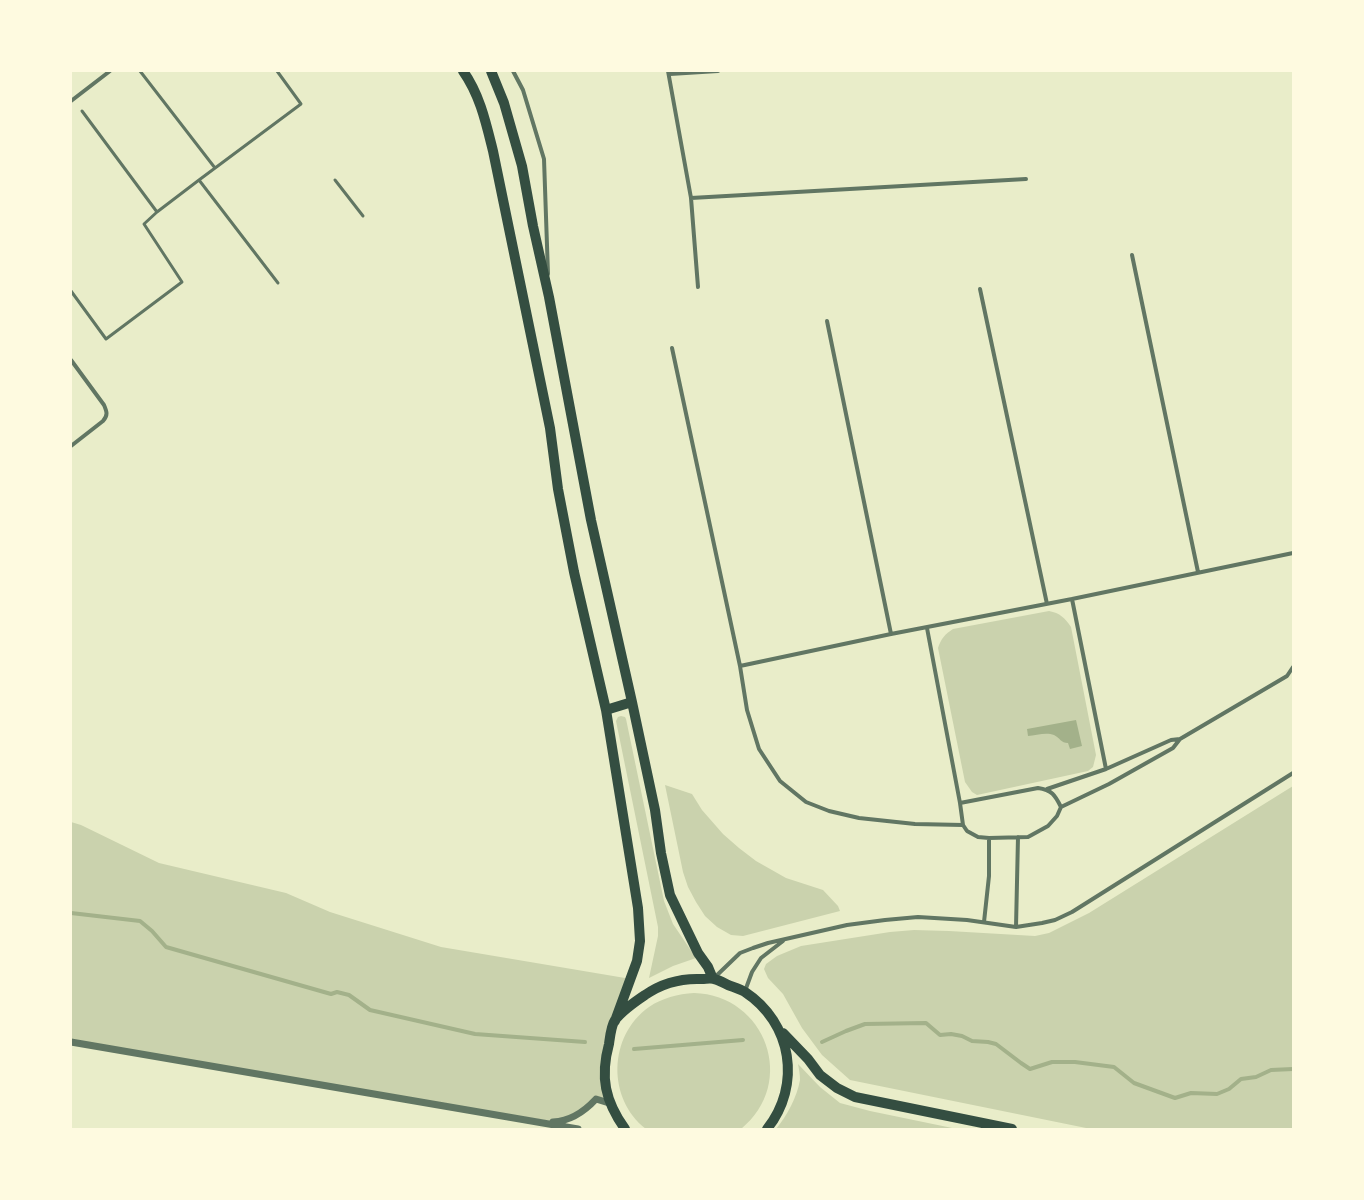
<!DOCTYPE html>
<style>
body{margin:0}
#map{position:relative;width:1364px;height:1200px;overflow:hidden;background:#e9edc9;font-family:"Exo 2",sans-serif}
canvas{display:block}
.frame{position:absolute;inset:0;border:72px solid #fefae0;pointer-events:none}
</style>
<div id="map">
<canvas width="1364" height="1200"></canvas>
<div class="frame"></div>
</div>
<script>
const ctx = document.querySelector('canvas').getContext('2d');
ctx.lineJoin = 'round';
function paint(path, color) { ctx.fillStyle = color; ctx.fill(path, 'evenodd'); }
function strokePath(path, color, width, dash) { ctx.strokeStyle = color; ctx.lineWidth = width; ctx.lineCap = dash ? 'butt' : 'round'; ctx.setLineDash(dash || []); ctx.stroke(path); }
const green = new Path2D(`
 M1049,611C1060,613 1065,618 1071,627L1096,755L1093,767L1088,771L977,795L972,792L965,782L938,648C941,639 945,634 953,629Z
 M621,716L625,717L626,719L664,901L673,924L696,958L673,966L649,978L658,936V927L616,721L618,717Z
 M665,785L692,794L702,810L723,834L739,848L756,861L786,878L823,890L838,906L840,911L743,936L731,935L717,927L705,916L696,902L688,887L683,872Z
 M1293,786V1129H1091L850,1080L822,1055L802,1028L783,994L768,978L764,969L766,964L777,956L801,946L890,932L914,930L949,931L1035,936L1049,933L1089,913Z
 M71,822L81,825L159,863L286,893L330,912L441,947L631,979L610,1038L609,1103L596,1099L590,1106L556,1122L71,1042Z
 M694,993C766,995 798,1083 741,1129H646C607,1099 608,1036 649,1007C662,998 678,994 694,993Z
 M798,1064L820,1087L840,1103L870,1111L957,1129H776C787,1116 797,1097 800,1080C800,1075 799,1069 798,1064Z`);
const water = new Path2D(`
 M1076,720L1082,746L1070,749L1068,743C1061,743 1060,738 1054,735C1047,732 1036,735 1028,736L1027,729Z`);
const stream = new Path2D(`
 M71,913L140,921L152,931L166,947L331,994L337,992L349,995L370,1010L475,1034L585,1042
 M822,1042L846,1031L865,1024L926,1023L940,1035L951,1034L962,1036L972,1041L988,1042L996,1044L1021,1063L1030,1069L1052,1062H1075L1114,1067L1134,1083L1175,1098L1191,1093L1217,1094L1229,1089L1241,1079L1256,1077L1271,1070L1293,1069
 M634,1049L743,1040`);
const service = new Path2D(`
 M140,71L215,168
 M82,111L157,212
 M199,180L278,283
 M335,180L363,216
 M71,291L106,339L182,282L144,224L157,212L199,180L301,104L277,71`);
const minor = new Path2D(`
 M513,71L523,90L544,159L548,274
 M668,71L691,198L698,287
 M670,74L718,71
 M71,101L110,71
 M691,198L1026,179
 M1132,255L1198,572
 M980,289L1047,604
 M827,321L891,634
 M672,348L740,666L747,710L759,749L780,781L806,802L829,811L859,818L915,824L963,825
 M71,360L104,405C107,412 108,415 103,421L71,446
 M1072,599L1106,769
 M927,628L960,803L963,825
 M740,666L891,634L1072,599L1293,553
 M1047,789L1106,769L1171,740L1180,739
 M960,803L1038,788C1052,790 1055,795 1061,807
 M963,825L967,831L978,837L989,838L1028,837L1048,826L1057,816L1061,807L1109,784L1173,748L1180,739L1287,676L1293,667
 M984,922L989,876V838
 M1016,927L1018,837
 M714,978L740,953L753,948L768,943L847,925L885,920L918,917L967,920L1016,927L1042,923L1055,920L1072,912L1293,773
 M745,991L752,972L761,958L783,941`);
const tertiary = new Path2D(`
 M71,1042L578,1129
 M553,1122C571,1121 584,1112 596,1099L609,1103`);
const primary = new Path2D(`
 M463,71C480,95 486,123 493,151L550,428L558,489L574,572L606,710L638,908L640,941L637,961L615,1021
 M491,71L504,103L522,166L533,226L549,297L591,520L632,702L655,810L661,853L670,895L698,953L708,967L713,979
 M606,710L632,702
 M783,1033L808,1059L820,1075L837,1088L855,1097L1012,1129
 M625,1129C605,1101 600,1077 609,1044C610,1037 611,1026 615,1020C622,1011 636,1001 645,995C662,983 681,978 702,979C706,979 710,978 714,979C719,980 724,983 728,985C733,987 740,989 745,992C792,1023 802,1085 767,1129`);
paint(green, '#cad2ad');
paint(water, '#a3b18a');
strokePath(stream, '#a3b18a', 4);
strokePath(service, '#617663', 3);
strokePath(minor, '#617663', 4);
strokePath(tertiary, '#617663', 7);
strokePath(primary, '#344e41', 10);
</script>
